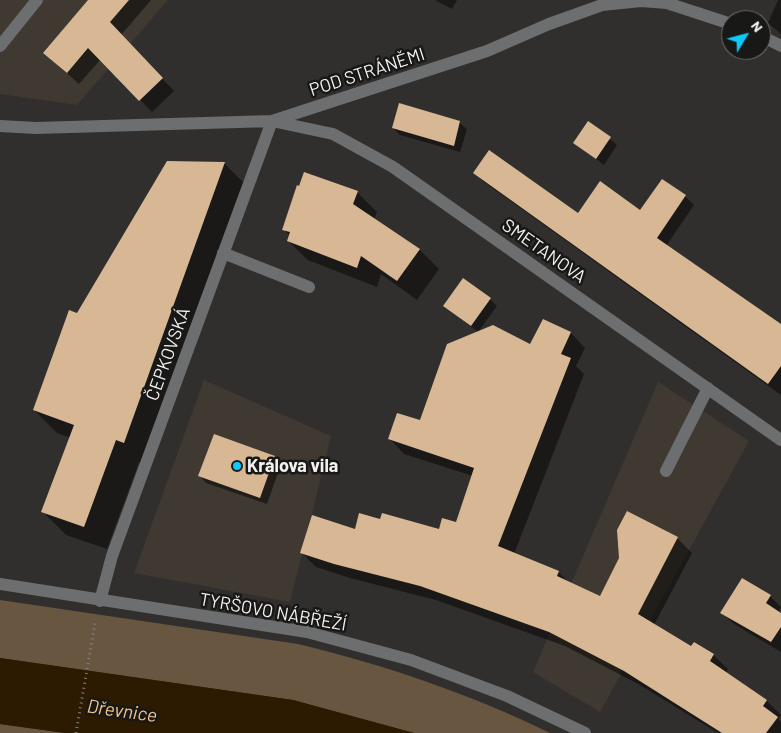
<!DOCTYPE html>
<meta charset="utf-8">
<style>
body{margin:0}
#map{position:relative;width:781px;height:733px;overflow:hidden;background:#312f2d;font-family:Barlow,sans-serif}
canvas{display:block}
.north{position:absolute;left:721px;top:10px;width:50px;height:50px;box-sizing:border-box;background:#181817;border:1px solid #706f6e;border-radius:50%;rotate:53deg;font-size:14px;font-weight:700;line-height:20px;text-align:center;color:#f3f2f0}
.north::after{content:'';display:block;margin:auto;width:18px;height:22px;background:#0ecafa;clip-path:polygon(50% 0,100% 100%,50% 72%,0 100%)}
</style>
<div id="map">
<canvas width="781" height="733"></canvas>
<div class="north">N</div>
</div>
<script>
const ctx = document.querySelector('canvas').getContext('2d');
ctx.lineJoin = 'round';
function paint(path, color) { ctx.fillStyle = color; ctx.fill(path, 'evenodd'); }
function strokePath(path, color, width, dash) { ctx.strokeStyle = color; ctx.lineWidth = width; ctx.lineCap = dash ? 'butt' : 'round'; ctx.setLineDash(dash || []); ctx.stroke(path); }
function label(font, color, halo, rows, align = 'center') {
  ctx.font = font + ' Barlow,sans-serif'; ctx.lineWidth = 5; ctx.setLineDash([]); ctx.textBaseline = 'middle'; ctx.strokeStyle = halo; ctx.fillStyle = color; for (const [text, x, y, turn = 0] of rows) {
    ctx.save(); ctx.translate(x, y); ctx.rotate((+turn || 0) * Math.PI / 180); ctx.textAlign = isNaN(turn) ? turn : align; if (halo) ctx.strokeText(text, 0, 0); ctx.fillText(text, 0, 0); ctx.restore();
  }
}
const built = new Path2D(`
 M0,0H168L77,105L0,94Z
 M204,380L331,436L290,602L134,573Z
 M658,382L749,441L600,712L533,672Z`);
const green = new Path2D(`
 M0,600L298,644C385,665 470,694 550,733H414L293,700L0,658Z
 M0,724L65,733H0Z`);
const water = new Path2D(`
 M0,658L293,700L414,733H65L0,724Z`);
const shadow = new Path2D(`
 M89,0H151L121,35L174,91L152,112L101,59L79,84L44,53Z
 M435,0H457L452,9Z
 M778,0H781V34L768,23Z
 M400,105L460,123L467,129L460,152L400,135L393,128Z
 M588,122L617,145L604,165L574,142Z
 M224,163L247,186L147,465L139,462L107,549L66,535L43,512L71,438L57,433L34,410L78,315Z
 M475,173L578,215L641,211L663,180L685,196L694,205L666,246L781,326V395L484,182Z
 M357,192L377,212L374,219L420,250L439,269L417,300L381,274L377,287L308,260L288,241L290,236L284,229Z
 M490,299L497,306L478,332L444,306Z
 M543,320L571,333L585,348L576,366L584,374L514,554L558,572L571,584L601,597L620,558L628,512L677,538L692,553L654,625L691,648L713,655L728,669L726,674L767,701L781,715L778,719L781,722V733H718L640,685L565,646L436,600L350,578L316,567L301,552L356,530L439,531L457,524L473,476L404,454L390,439L421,422L531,346Z
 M274,457L281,464L267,504L206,483L200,476Z
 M770,596L781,607L778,613L781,614V652L734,624L722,613Z`);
const building = new Path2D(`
 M88,0H129L110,22L163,78L139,101L88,48L67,73L43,53Z
 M399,103L460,121L454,146L392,128Z
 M588,121L611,137L596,159L573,143Z
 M489,150L578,213L600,181L640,210L662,179L686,195L657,238L781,324V366L768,384L473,173Z
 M167,161L225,162L124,443L116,440L84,527L41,512L74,425L33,410L69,310L77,313Z
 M304,172L358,191L353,204L420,249L397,281L361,256L357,268L287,241L290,232L282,230L297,185L299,186Z
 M463,278L491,298L471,326L443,306Z
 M543,319L571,332L561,354L571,358L498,546L559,571L557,576L600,596L619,558L617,530L627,511L678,537L638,614L691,646L694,642L714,654L710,661L767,700L763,706L778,717L766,733H722L624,671L549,632L420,586L334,564L300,553L312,515L355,529L359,513L380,519L382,513L439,529L442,518L456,522L474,468L388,439L397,413L420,420L447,344L493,325L530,344Z
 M214,434L275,456L260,498L198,476Z
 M742,578L771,595L766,603L781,613V627L771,642L720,613Z`);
const path = new Path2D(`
 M76,733L95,623`);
const minor = new Path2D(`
 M761,36L781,46
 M0,46L37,0
 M0,126L36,128L272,121L487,51L549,24L602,5L641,1L667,3L731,24
 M223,253L309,287
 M666,471L708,388
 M0,584L307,632L411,660L507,696L585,733
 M100,601L112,556L272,121L333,134L393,167L781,440`);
const markers = [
 [237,466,5,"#0ecafa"]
];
const streetNames = [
 ["POD STRÁNĚMI",367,72,-18],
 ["SMETANOVA",544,251,35],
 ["ČEPKOVSKÁ",168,354,-70],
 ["TYRŠOVO NÁBŘEŽÍ",273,612,10]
];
const poiNames = [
 ["Králova vila",247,466]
];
const waterNames = [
 ["Dřevnice",122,711,8]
];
paint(built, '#3f3932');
paint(green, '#695640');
paint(water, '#2c1a01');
paint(shadow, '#0007');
paint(building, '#d8b894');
strokePath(path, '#838280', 3, [1, 4]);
strokePath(minor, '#6d6e6f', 12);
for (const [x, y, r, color] of markers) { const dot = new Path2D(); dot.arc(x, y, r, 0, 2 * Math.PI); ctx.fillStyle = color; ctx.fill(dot); strokePath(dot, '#181817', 2); }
label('18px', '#f3f2f0', '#181817', streetNames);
label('bold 18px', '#f3f2f0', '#181817', poiNames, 'left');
label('italic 19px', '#f3c48b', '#181817', waterNames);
</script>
